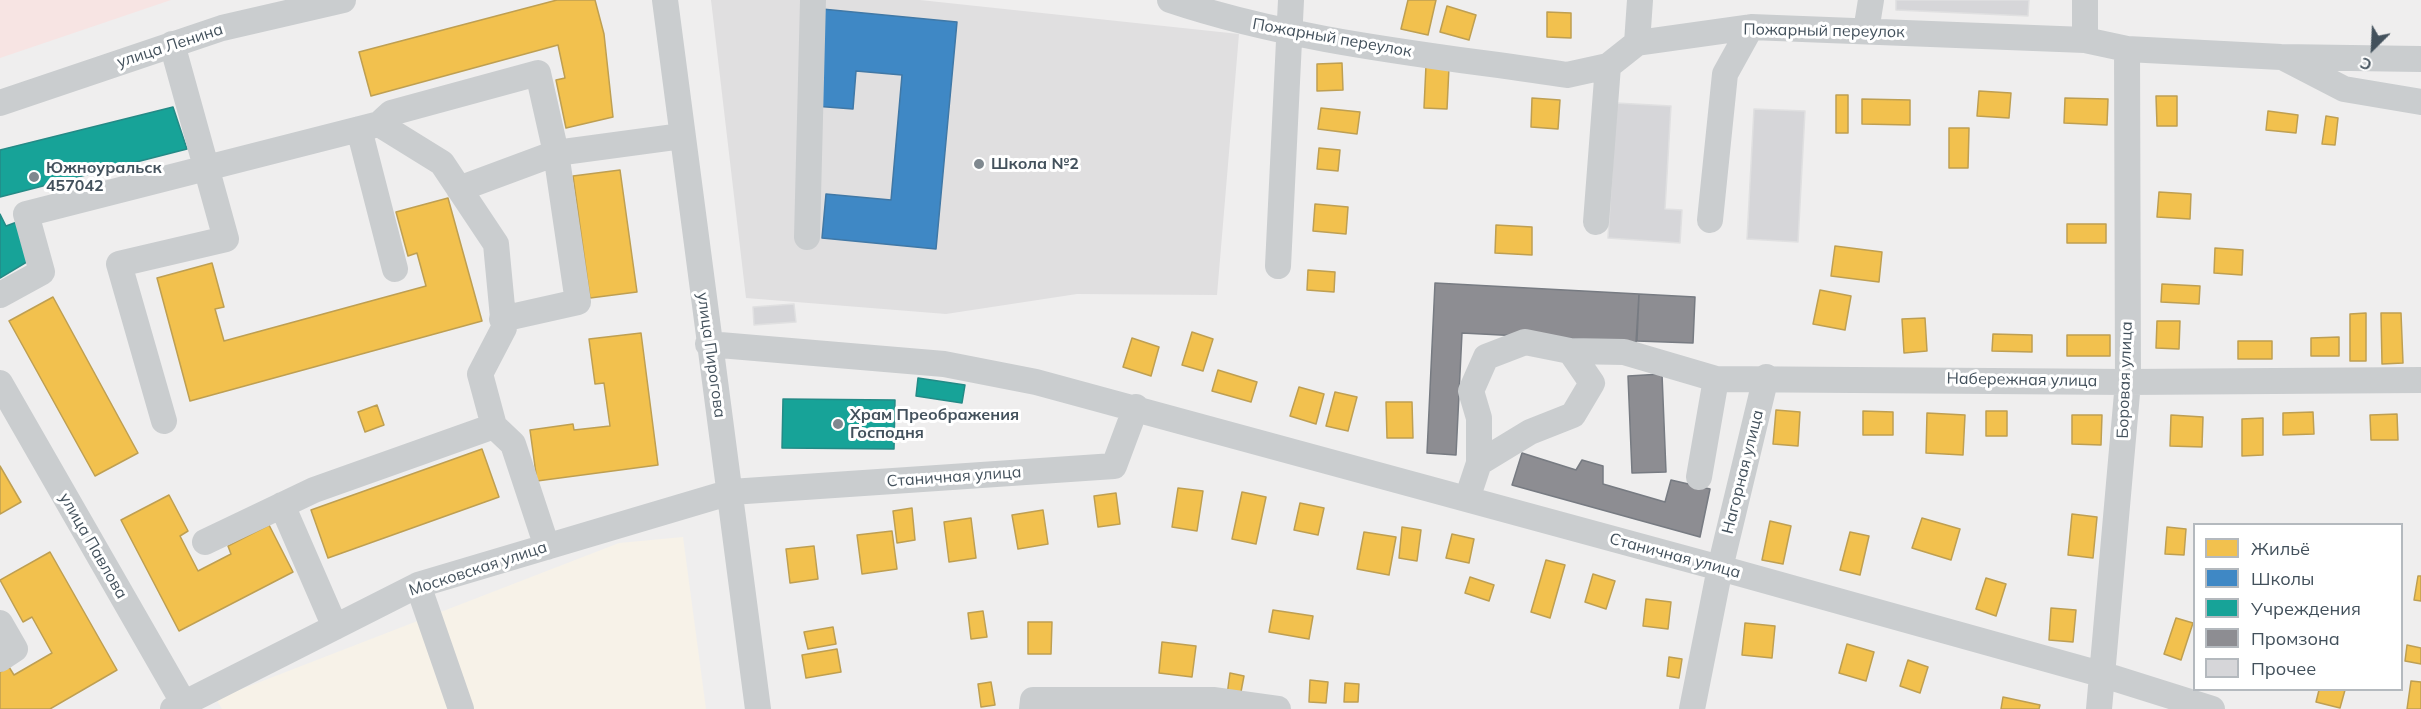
<!DOCTYPE html>
<meta charset="utf-8">
<style>
body{margin:0}
#map{position:relative;width:2421px;height:709px;overflow:hidden;background:#efeeee;font-family:Mulish,sans-serif}
canvas{display:block}
.legend{position:absolute;left:2193px;top:523px;width:210px;height:168px;box-sizing:border-box;background:#fff;border:2px solid #b4b9be;margin:0;padding:8px 10px;list-style:none;font-size:18px;color:#43515c}
.legend li{display:flex;align-items:center;gap:12px;height:30px}
.legend b{width:30px;border:2px solid #b4b9be}
.north{position:absolute;left:2343px;top:18px;width:60px;height:60px;-webkit-text-stroke:4px #fff;paint-order:stroke;rotate:204deg;font-size:16px;font-weight:700;line-height:24px;text-align:center;color:#43515c}
.north::after{content:'';display:block;margin:auto;width:21px;height:27px;background:#43515c;clip-path:polygon(50% 0,100% 100%,50% 72%,0 100%)}
</style>
<div id="map">
<canvas width="2421" height="709"></canvas>
<ul class="legend">
<li><b style="height:16px;background:#f2c14e"></b>Жильё</li>
<li><b style="height:16px;background:#3f88c5"></b>Школы</li>
<li><b style="height:16px;background:#17a398"></b>Учреждения</li>
<li><b style="height:16px;background:#8d8d92"></b>Промзона</li>
<li><b style="height:16px;background:#d6d6d9"></b>Прочее</li>
</ul>
<div class="north">С</div>
</div>
<script>
const ctx = document.querySelector('canvas').getContext('2d');
ctx.lineJoin = 'round';
function paint(path, color) { ctx.fillStyle = color; ctx.fill(path, 'evenodd'); }
function strokePath(path, color, width, dash) { ctx.strokeStyle = color; ctx.lineWidth = width; ctx.lineCap = dash ? 'butt' : 'round'; ctx.setLineDash(dash || []); ctx.stroke(path); }
function label(font, color, halo, rows, align = 'center') {
  ctx.font = font + ' Mulish,sans-serif'; ctx.lineWidth = 6; ctx.setLineDash([]); ctx.textBaseline = 'middle'; ctx.strokeStyle = halo; ctx.fillStyle = color; for (const [text, x, y, turn = 0] of rows) {
    ctx.save(); ctx.translate(x, y); ctx.rotate((+turn || 0) * Math.PI / 180); ctx.textAlign = isNaN(turn) ? turn : align; if (halo) ctx.strokeText(text, 0, 0); ctx.fillText(text, 0, 0); ctx.restore();
  }
}
const commercial = new Path2D(`
 M683,537L706,709H222L216,699L619,543Z`);
const education = new Path2D(`
 M711,0H920L1239,34L1217,295L1077,294L946,314L746,298Z`);
const medical = new Path2D(`
 M0,0H171L0,58Z`);
const homes = new Path2D(`
 M557,0H595L604,34L613,117L566,128L556,80L565,78L558,45L371,96L359,52Z
 M1408,0H1436L1428,35L1401,29Z
 M1447,6L1476,15L1469,40L1440,32Z
 M1547,12L1571,13V38L1547,37Z
 M1342,63L1343,90L1317,91V64Z
 M1426,65L1449,67L1447,109L1424,108Z
 M1979,91L2011,93L2009,118L1977,116Z
 M1836,95H1848V133H1836Z
 M2156,96H2177V126H2157Z
 M1532,98L1560,100L1558,129L1531,127Z
 M2065,98L2108,99L2107,125L2064,123Z
 M1862,99L1910,100V125L1862,124Z
 M1321,108L1360,112L1357,134L1318,129Z
 M2268,111L2298,115L2296,133L2266,130Z
 M2326,116L2338,118L2335,145L2322,144Z
 M1949,128H1969L1968,168H1949Z
 M1319,148L1340,150L1338,171L1317,169Z
 M620,170L637,292L590,298L573,176Z
 M2159,192L2191,194L2190,219L2157,217Z
 M448,198L482,321L190,401L157,278L212,263L224,307L215,309L224,341L426,286L417,253L408,256L396,212Z
 M1315,204L1348,207L1346,234L1313,231Z
 M2067,224H2106V243H2067Z
 M1496,225L1532,227V255L1495,253Z
 M1835,246L1882,252L1879,282L1831,276Z
 M2215,248L2243,250L2242,275L2214,273Z
 M1308,270L1335,272L1334,292L1307,290Z
 M2162,284L2200,286L2199,304L2161,302Z
 M1820,290L1851,296L1845,330L1813,324Z
 M53,297L138,453L95,476L9,321Z
 M2366,313V361H2350V314Z
 M2381,313H2401L2403,363L2382,364Z
 M1925,318L1927,351L1904,353L1902,319Z
 M2157,321H2180L2179,349L2156,348Z
 M1192,332L1213,339L1203,371L1182,365Z
 M641,333L658,465L537,481L530,430L573,424L574,430L610,426L604,383L595,384L589,339Z
 M1993,334L2032,335V352L1992,351Z
 M2067,335H2110V356H2067Z
 M2339,337V356H2311V338Z
 M1132,338L1159,347L1151,376L1123,367Z
 M2238,341H2272V359H2238Z
 M1218,370L1257,382L1251,402L1212,391Z
 M1299,387L1324,394L1316,424L1290,416Z
 M1335,392L1357,397L1348,431L1326,426Z
 M1386,402H1412L1413,438H1387Z
 M377,405L384,425L365,432L358,412Z
 M1776,410L1800,412L1798,446L1773,444Z
 M1863,411L1893,412V435H1863Z
 M1986,411H2007V436H1986Z
 M2313,412L2314,434L2283,435V413Z
 M1927,413L1965,415L1963,455L1926,453Z
 M2397,414L2398,440H2371L2370,415Z
 M2072,415H2102L2101,445L2072,444Z
 M2171,415L2203,417L2202,447L2170,446Z
 M2263,418V455L2242,456V419Z
 M482,449L499,497L328,558L311,510Z
 M0,466L21,502L0,514Z
 M1178,488L1203,491L1197,531L1172,527Z
 M1242,492L1266,497L1256,544L1232,539Z
 M1116,493L1120,524L1098,527L1094,496Z
 M169,495L188,531L180,536L198,571L231,554L228,546L269,525L293,572L179,631L121,520Z
 M1300,503L1324,508L1318,535L1294,530Z
 M912,508L915,540L897,543L893,511Z
 M1043,510L1048,544L1018,549L1012,515Z
 M2072,514L2097,517L2093,558L2068,555Z
 M971,518L976,558L949,562L944,522Z
 M1922,518L1960,529L1951,560L1912,548Z
 M1770,521L1791,526L1783,564L1762,560Z
 M1402,527L1421,530L1417,561L1399,558Z
 M2167,527L2186,529L2184,555L2165,554Z
 M892,531L897,569L862,574L857,535Z
 M1364,532L1396,537L1389,575L1357,569Z
 M1850,532L1869,536L1860,575L1840,570Z
 M1452,534L1474,539L1469,563L1446,558Z
 M814,546L818,579L790,583L786,549Z
 M50,552L117,670L50,709H0V672L9,667L14,675L52,653L32,617L23,622L0,580Z
 M1546,560L1565,565L1550,618L1531,612Z
 M1593,574L1615,581L1606,609L1585,602Z
 M2418,576H2421V601L2414,600Z
 M1470,577L1494,585L1489,601L1465,593Z
 M1986,578L2006,584L1996,616L1976,609Z
 M1646,599L1671,602L1668,629L1643,626Z
 M2051,608L2076,610L2073,642L2049,640Z
 M1273,610L1313,616L1309,639L1269,632Z
 M983,611L987,637L971,639L968,613Z
 M2176,618L2193,623L2181,660L2164,654Z
 M1028,622H1052L1051,654H1028Z
 M1745,623L1775,626L1772,658L1742,655Z
 M833,627L836,644L808,649L804,632Z
 M1162,642L1196,646L1192,677L1159,673Z
 M1847,644L1874,652L1866,681L1839,673Z
 M2407,645L2421,648V664L2405,661Z
 M837,649L841,672L806,678L802,655Z
 M1669,657L1682,659L1679,678L1667,676Z
 M1908,660L1928,667L1920,693L1900,686Z
 M1230,673L1244,676L1240,697L1227,695Z
 M1310,680L1328,682L1326,703L1309,702Z
 M2411,681L2421,682V709H2407Z
 M991,682L995,705L981,707L978,684Z
 M1345,683L1359,684L1358,702H1344Z
 M2319,690H2345L2340,708L2316,702Z
 M2003,697L2040,705L2039,709H2001Z`);
const schools = new Path2D(`
 M822,9L957,22L936,249L822,238L826,194L891,200L902,75L856,71L853,109L814,106Z`);
const public = new Path2D(`
 M173,107L187,149L0,197V150Z
 M0,214L6,226L17,222L35,257L0,278Z
 M918,378L965,385L962,403L916,396Z
 M783,399L895,400L894,449L782,448Z`);
const industry = new Path2D(`
 M1435,283L1639,294L1636,342L1462,333L1456,455L1427,453Z
 M1639,294L1695,297L1693,343L1637,341Z
 M1662,374L1666,472L1632,473L1628,376Z
 M1522,453L1576,470L1582,460L1603,466V484L1665,502L1671,480L1710,489L1700,537L1512,485Z`);
const building = new Path2D(`
 M1896,0H2029L2028,16L1896,10Z
 M1616,103L1671,106L1665,209L1682,210L1680,243L1608,238Z
 M1754,109L1805,111L1798,242L1747,239Z
 M794,304L796,322L754,325L753,307Z`);
const minor = new Path2D(`
 M665,0L758,709
 M1170,0C1298,43 1434,55 1567,75L1608,66L1637,43L1751,27L2085,40L2127,49L2281,57L2421,59
 M1866,31L1871,0
 M2085,40V0
 M1637,43L1640,0
 M2286,59L2344,89L2421,102
 M0,103L222,28L343,0
 M379,124L391,113L538,73L556,153L578,302L502,319
 M359,129L395,269
 M459,189L556,153L682,136
 M1710,220L1725,74L1751,27
 M1596,222L1608,66
 M807,237L813,0
 M1278,266L1291,0
 M0,295L42,272L26,214L379,124L442,163L496,244L504,328L480,374L494,426L314,490L205,542
 M708,344L944,364L1036,382L1720,568L2104,675L2212,709
 M1570,351L1624,352L1716,379
 M0,383L187,709
 M164,421L119,264L226,239L172,44
 M494,426L513,444L547,547
 M1699,477L1716,379L2128,382L2421,380
 M1467,499L1479,463L1530,432L1573,415L1592,383L1570,351L1525,342L1486,357L1471,391L1479,418V463
 M282,505L335,627
 M418,585L461,709
 M0,623L15,649L0,659
 M173,709L418,585L731,492L1114,466L1136,407
 M1032,709L1033,700H1213L1278,709
 M1692,709L1720,568L1766,377
 M2099,709L2128,382L2127,49`);
const markers = [
 [979,164,6,"#7f888f"],
 [34,177,6,"#7f888f"],
 [838,424,6,"#7f888f"]
];
const streetNames = [
 ["Пожарный переулок",1824,31,1],
 ["Пожарный переулок",1332,38,10],
 ["улица Ленина",170,46,-18],
 ["улица Пирогова",711,355,82],
 ["Набережная улица",2022,380,1],
 ["Боровая улица",2125,380,-88],
 ["Нагорная улица",1743,472,-76],
 ["Станичная улица",954,477,-4],
 ["улица Павлова",93,546,60],
 ["Станичная улица",1675,556,15],
 ["Московская улица",478,569,-18]
];
const poiNames = [
 ["Школа №2",991,164],
 ["Южноуральск",46,168],
 ["457042",46,186],
 ["Храм Преображения",850,415],
 ["Господня",850,433]
];
paint(commercial, '#f7f2e8');
paint(education, '#e0dfe0');
paint(medical, '#f7e4e3');
paint(homes, '#f2c14e');
strokePath(homes, '#be9f52', 1.5);
paint(schools, '#3f88c5');
strokePath(schools, '#4078a6', 1.5);
paint(public, '#17a398');
strokePath(public, '#248a86', 1.5);
paint(industry, '#8d8d92');
strokePath(industry, '#777b82', 1.5);
paint(building, '#d6d6d9');
strokePath(building, '#e0e0e1', 1.5);
strokePath(minor, '#cacdcf', 26);
for (const [x, y, r, color] of markers) { const dot = new Path2D(); dot.arc(x, y, r, 0, 2 * Math.PI); ctx.fillStyle = color; ctx.fill(dot); strokePath(dot, '#fff', 2); }
label('16px', '#43515c', '#fff', streetNames);
label('bold 16px', '#43515c', '#fff', poiNames, 'left');
</script>
